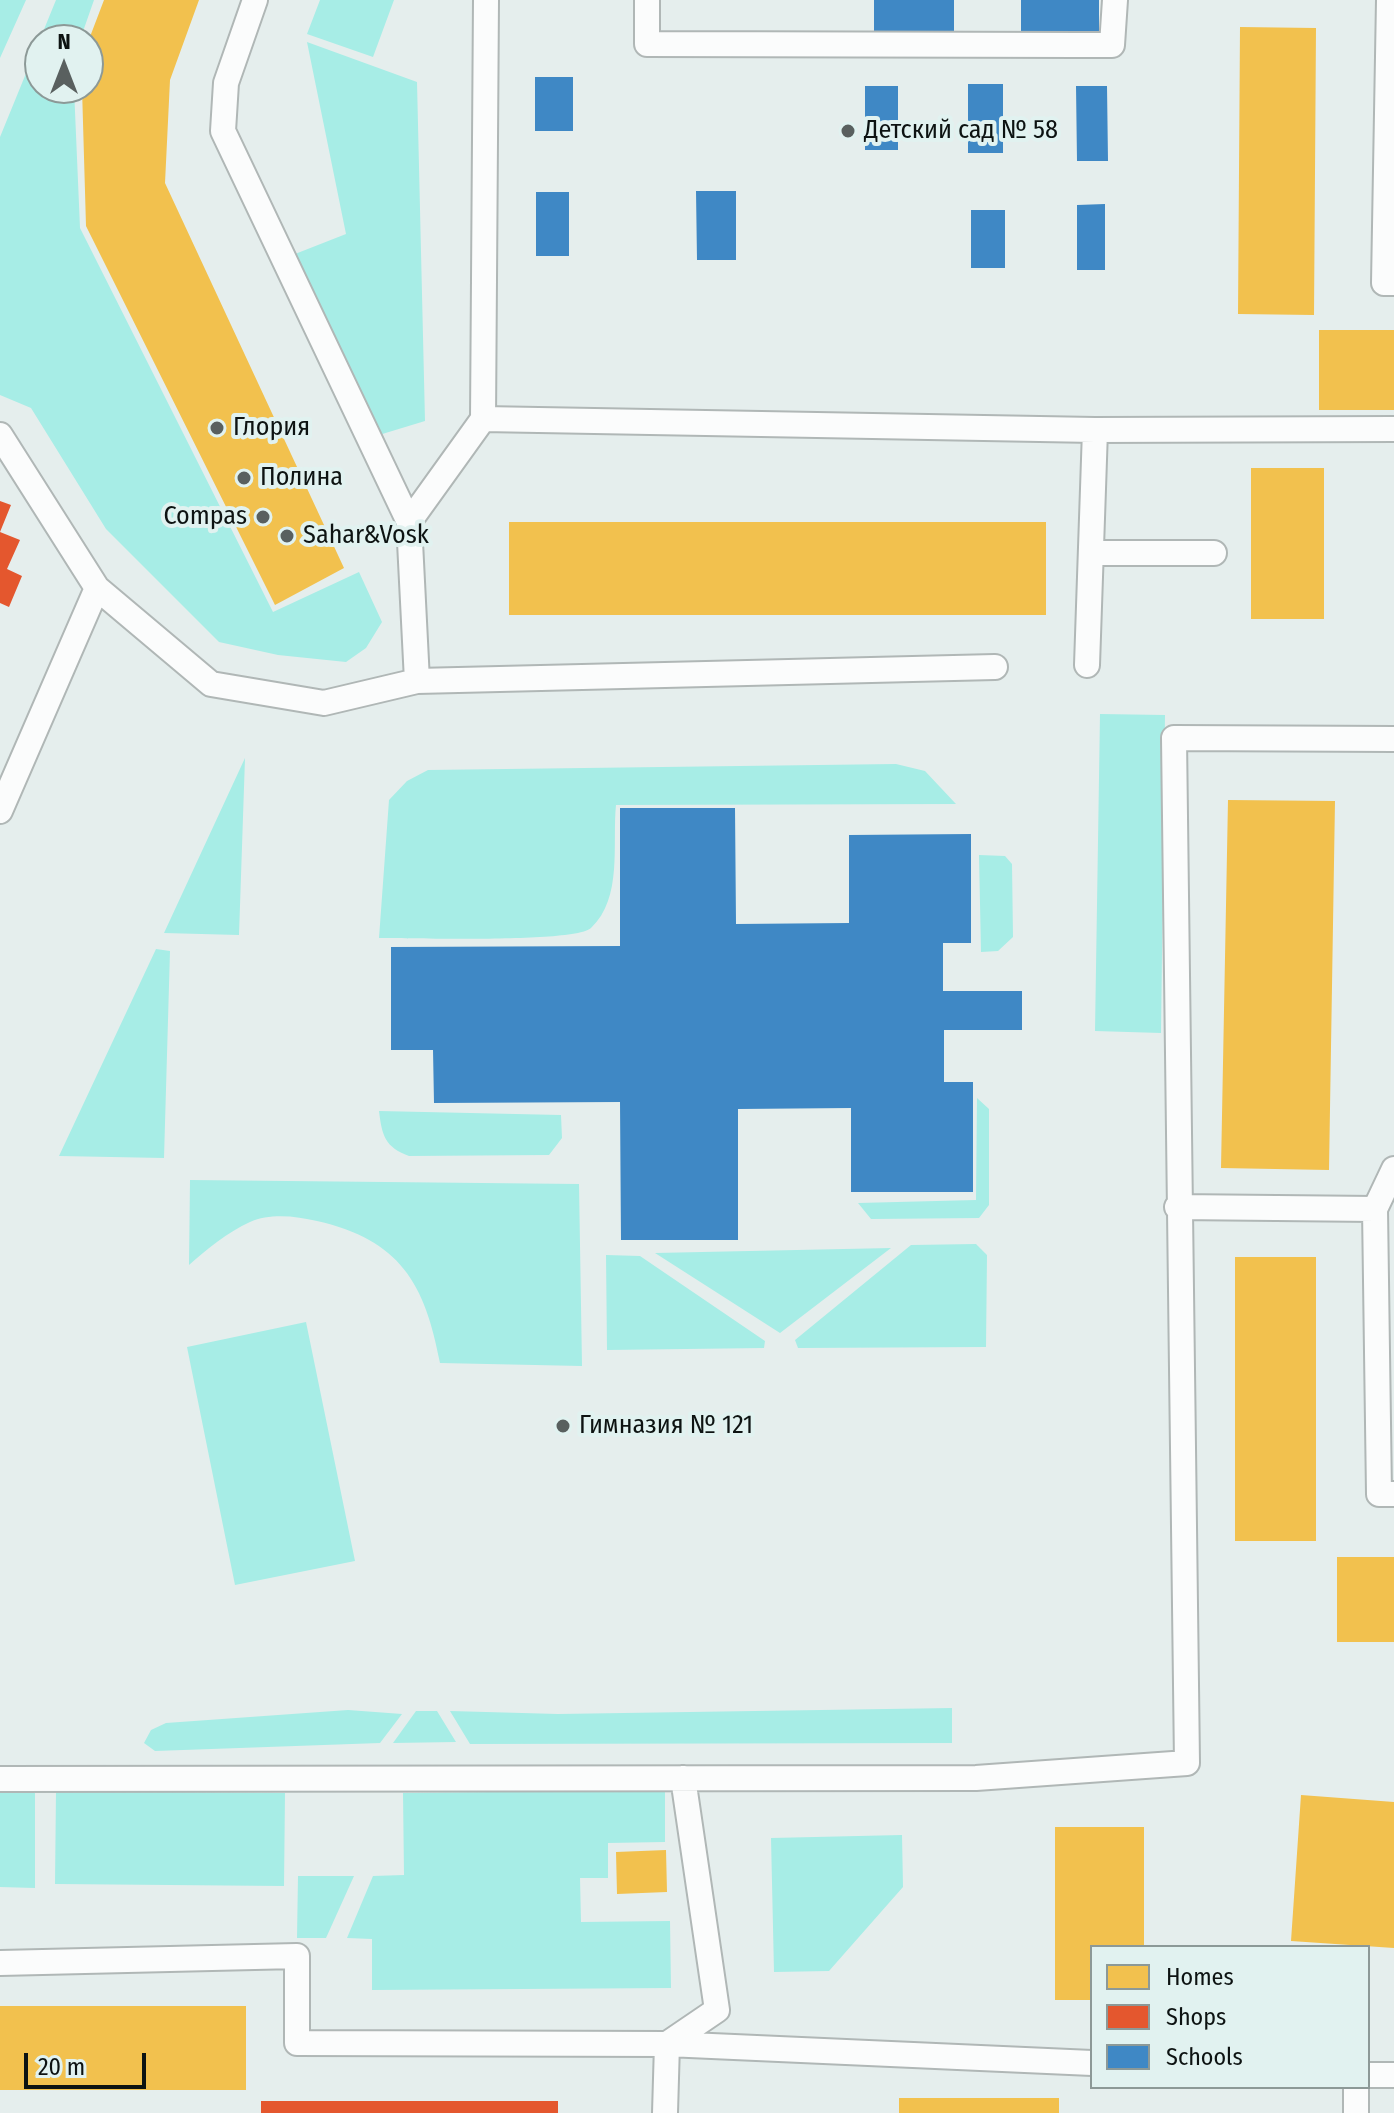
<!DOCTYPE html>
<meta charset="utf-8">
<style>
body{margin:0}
#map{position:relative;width:1394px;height:2113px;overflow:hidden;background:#e5eeed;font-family:"Fira Sans Condensed",sans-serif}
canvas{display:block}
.legend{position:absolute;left:1090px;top:1945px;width:280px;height:144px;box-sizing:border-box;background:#e1f2f0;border:2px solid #8c9997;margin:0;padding:10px 14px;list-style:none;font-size:24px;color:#0d1312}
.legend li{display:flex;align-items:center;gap:16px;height:40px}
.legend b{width:40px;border:2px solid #8c9997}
.north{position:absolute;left:24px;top:24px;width:80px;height:80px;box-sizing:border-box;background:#e1f2f0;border:2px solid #8c9997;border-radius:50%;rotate:0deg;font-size:22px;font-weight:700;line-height:32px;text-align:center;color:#0d1312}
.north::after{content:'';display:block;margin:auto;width:28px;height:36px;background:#59605f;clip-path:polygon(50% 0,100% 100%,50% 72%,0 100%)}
.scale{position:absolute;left:24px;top:2053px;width:122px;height:36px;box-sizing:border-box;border:4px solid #0d1312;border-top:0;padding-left:10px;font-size:24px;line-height:28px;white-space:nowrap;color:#0d1312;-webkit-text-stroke:6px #e1f2f0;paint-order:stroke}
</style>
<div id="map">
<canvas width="1394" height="2113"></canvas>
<ul class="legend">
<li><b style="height:22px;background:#f2c14e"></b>Homes</li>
<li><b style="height:22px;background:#e4572e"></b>Shops</li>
<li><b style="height:22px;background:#3f88c5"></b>Schools</li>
</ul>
<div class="north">N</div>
<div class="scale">20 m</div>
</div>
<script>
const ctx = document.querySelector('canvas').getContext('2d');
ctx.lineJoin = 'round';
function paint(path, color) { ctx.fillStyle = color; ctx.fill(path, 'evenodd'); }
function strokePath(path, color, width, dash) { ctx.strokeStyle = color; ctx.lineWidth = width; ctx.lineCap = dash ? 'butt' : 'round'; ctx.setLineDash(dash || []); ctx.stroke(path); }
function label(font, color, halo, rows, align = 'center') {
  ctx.font = font + ' "Fira Sans Condensed",sans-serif'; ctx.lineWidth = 8; ctx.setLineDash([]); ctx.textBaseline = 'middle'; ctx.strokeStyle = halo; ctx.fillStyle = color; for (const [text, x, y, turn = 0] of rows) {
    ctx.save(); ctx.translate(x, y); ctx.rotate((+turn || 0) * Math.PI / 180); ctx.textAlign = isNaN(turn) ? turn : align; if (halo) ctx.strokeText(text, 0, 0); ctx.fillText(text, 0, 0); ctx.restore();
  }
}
const green = new Path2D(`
 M0,0H26L0,58Z
 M56,0H94L80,40H40V88H74L80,228L273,612L359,572L382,622L366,648L346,662L278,655L219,642L106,529L31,408L0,395V137Z
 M320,0H394L373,57L307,34Z
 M307,42L417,82L425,421L379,435L295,254L346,234Z
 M1100,714L1165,715L1161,1033L1095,1031Z
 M245,758L239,935L164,933Z
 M896,764L925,771L956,804L616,805C612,844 623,898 591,928C576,943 410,938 379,938L389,800L407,781L428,770Z
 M979,855L1005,856L1012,864L1013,937L998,951L981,952Z
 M156,949L170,951L164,1158L59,1156Z
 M977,1098L989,1109V1205L979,1218L871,1219L858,1203L976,1200Z
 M379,1111L561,1115L562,1138L549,1155L409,1156C385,1147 382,1136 379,1111Z
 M190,1180L579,1184L582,1366L440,1363C425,1283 400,1240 317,1221C296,1216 270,1213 250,1222C228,1232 207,1249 189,1265Z
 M976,1244L987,1255L986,1347L798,1348L795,1340L911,1245Z
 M891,1248L780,1333L655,1253Z
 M606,1255L640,1256L765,1341L764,1348L607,1350Z
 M306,1322L355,1561L235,1585L187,1347Z
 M952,1708V1743L470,1744L450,1711L558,1714Z
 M348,1710L402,1714L380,1743L155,1751L144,1743L151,1730L166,1723Z
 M416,1711H437L456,1742L393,1743Z
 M665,1790V1842L608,1843V1878H580L581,1922L670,1921L671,1988L372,1990V1939L347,1938L373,1876L404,1875L403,1793Z
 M56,1791L285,1793L284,1886L55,1884Z
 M0,1793H35V1888L0,1887Z
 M902,1835L903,1887L829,1971L774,1972L771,1838Z
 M298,1876H354L326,1938H297Z`);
const homes = new Path2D(`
 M104,0H199L170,80L165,183L344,568L275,605L86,226L82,88H88V42Z
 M1240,27L1316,28L1314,315L1238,314Z
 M1319,330H1394V410H1319Z
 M1251,468H1324V619H1251Z
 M509,522H1046V615H509Z
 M1228,800L1335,801L1329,1170L1221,1168Z
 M1235,1257H1316V1541H1235Z
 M1337,1557H1394V1642H1337Z
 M1301,1795L1394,1802V1948L1291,1941Z
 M1055,1827H1144V1947H1092V2000H1055Z
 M666,1850L667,1892L617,1894L616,1852Z
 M0,2006H246V2090H0Z
 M899,2098H1059V2113H899Z`);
const shops = new Path2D(`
 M0,501L11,505L0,532L20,540L7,569L22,576L9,607L0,603Z
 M261,2101H558V2113H261Z`);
const schools = new Path2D(`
 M874,0H954V38H874Z
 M1021,0H1099V38H1021Z
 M535,77H573V131H535Z
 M968,84H1003V153H968Z
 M865,86H898V150H865Z
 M1076,86H1107L1108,161H1077Z
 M696,191H736V260H697Z
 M536,192H569V256H536Z
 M1105,204V270H1077V205Z
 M971,210H1005V268H971Z
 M620,808H735L736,924L849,923V835L971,834V943H943V991H1022V1030H944V1082H973V1192H851V1108L738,1109V1240H621L620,1102L434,1103L433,1050H391V947L620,946Z`);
const service = new Path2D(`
 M647,0V44L1079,45H1112L1115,0
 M1389,0L1384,283H1394
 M483,419L1095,430L1394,429
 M0,435L97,588L211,684L324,703L417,681L409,522L223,131L226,83L255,0
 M409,522L483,419L486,0
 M1091,553H1214
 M1087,665L1095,430
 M417,681L995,667
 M0,811L97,588
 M1177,1207L1375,1209L1379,1494H1394
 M1375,1209L1394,1169
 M0,1779L976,1778L1187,1763L1174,738L1394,739
 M0,1963L297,1956V2043L667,2044L665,2113
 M667,2044L1092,2063
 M667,2044L717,2010L683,1778
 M1368,2075H1394
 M1356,2087V2113`);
const markers = [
 [848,131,8,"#59605f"],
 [217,428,8,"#59605f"],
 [244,478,8,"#59605f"],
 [263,517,8,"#59605f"],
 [287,536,8,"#59605f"],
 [563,1426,8,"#59605f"]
];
const poiNames = [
 ["Детский сад № 58",864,131],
 ["Глория",233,428],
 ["Полина",260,478],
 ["Compas",247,517,"right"],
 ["Sahar&Vosk",303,536],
 ["Гимназия № 121",579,1426]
];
paint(green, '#a7ede6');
paint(homes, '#f2c14e');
paint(shops, '#e4572e');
paint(schools, '#3f88c5');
strokePath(service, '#b0b7b6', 28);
strokePath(service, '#fbfcfc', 24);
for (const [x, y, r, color] of markers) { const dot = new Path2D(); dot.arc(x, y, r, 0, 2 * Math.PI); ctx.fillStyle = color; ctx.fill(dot); strokePath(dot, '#e1f2f0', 3); }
label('26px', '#0d1312', '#e1f2f0', poiNames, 'left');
</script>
